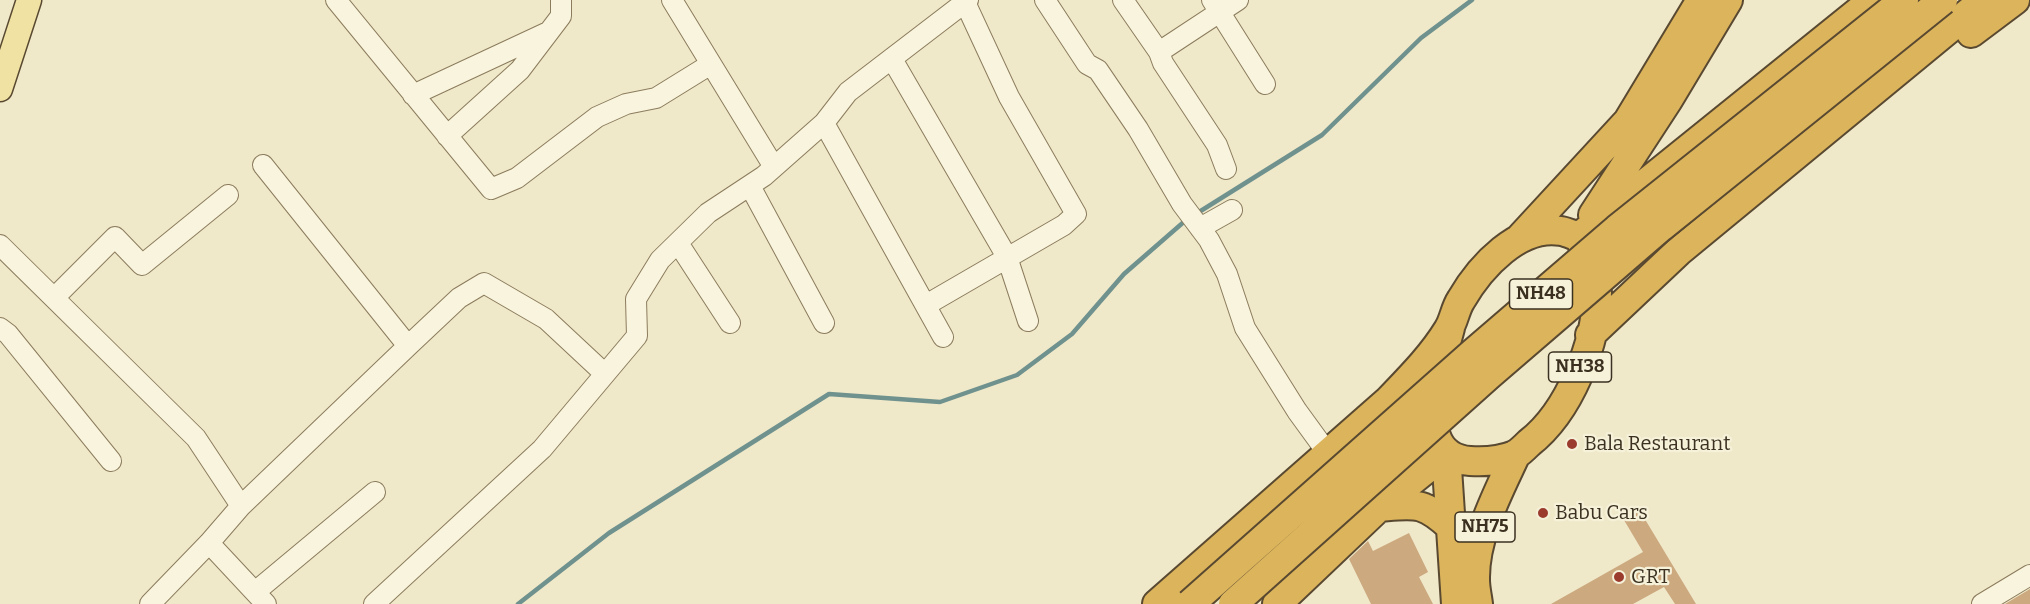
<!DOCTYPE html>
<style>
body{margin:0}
canvas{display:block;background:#efe8c9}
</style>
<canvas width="2030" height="604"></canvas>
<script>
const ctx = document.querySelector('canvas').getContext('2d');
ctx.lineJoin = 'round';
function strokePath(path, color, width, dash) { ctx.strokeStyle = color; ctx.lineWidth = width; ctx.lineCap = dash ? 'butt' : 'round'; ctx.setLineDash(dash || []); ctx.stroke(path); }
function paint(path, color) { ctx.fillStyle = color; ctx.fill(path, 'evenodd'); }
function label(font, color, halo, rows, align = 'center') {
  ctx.font = font + ' Bitter,serif'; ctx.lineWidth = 4.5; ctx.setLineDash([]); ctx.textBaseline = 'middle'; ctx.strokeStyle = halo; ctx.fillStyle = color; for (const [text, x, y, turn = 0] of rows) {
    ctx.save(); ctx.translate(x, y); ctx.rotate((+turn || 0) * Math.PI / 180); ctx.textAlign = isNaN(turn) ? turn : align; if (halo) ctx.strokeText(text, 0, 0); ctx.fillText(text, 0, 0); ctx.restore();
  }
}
const stream = new Path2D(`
 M1199,212L1322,135L1421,38L1472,0
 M518,604L609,533L829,394L940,402L1017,375L1072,334L1124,274L1186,220`);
const building = new Path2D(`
 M1637,506L1696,604H1675L1664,587L1633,604H1551L1643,552L1621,515Z
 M1409,533L1428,572L1419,577L1433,604H1371L1349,559L1368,541L1373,551Z
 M2030,589V604H2005Z`);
const minor = new Path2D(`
 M336,0L491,189L517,178L597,117L626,104L656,98L711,64
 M672,0L774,167
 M1045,0L1087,64L1098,70L1138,129L1182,204L1209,240L1227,274L1245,328L1297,411L1329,455
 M1123,0L1159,52L1163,63L1217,145L1226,169
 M1212,0L1265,84
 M1159,52L1238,0
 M892,59L1007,257L1028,321
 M413,95L546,33
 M824,123L943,337
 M447,136L520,70L561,16V0
 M263,165L408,346
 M750,186L824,323
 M1200,228L1232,210
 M678,243L730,323
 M0,245L196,438L241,506L209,543L150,604
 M54,298L115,237L142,265L228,195
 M926,305L1064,225L1076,214L1009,97L964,0
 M0,328L8,334L111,461
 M241,506L408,346L459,298L484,283L546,319L605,374
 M209,543L266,604
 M255,592L375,492
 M374,604L542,449L637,336L636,299L660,260L708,213L764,176L824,123L848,92L968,0
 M1982,604L2030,575`);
const major = new Path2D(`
 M0,89L29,0`);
const highway = new Path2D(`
 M1971,33L2015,0
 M1593,215L1668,100L1728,0
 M1579,237L1873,0
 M1520,238L1628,121L1701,0
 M1590,335L1678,252L1984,0
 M1446,453L1456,604
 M1379,507C1416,504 1423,501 1451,527
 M1157,604L1389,400C1410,378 1432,356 1448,330C1454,321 1455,309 1461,300C1480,267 1519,224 1561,231C1567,232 1573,235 1579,237C1587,254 1596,273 1597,293C1597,343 1569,412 1529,443C1525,447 1520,452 1515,455C1502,460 1484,462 1470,461C1454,460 1441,451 1436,436C1426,404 1442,359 1450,328
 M1277,604L1379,507L1446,453
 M1478,604C1477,596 1475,588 1475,580C1474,537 1498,493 1516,454`);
const highwayBridge = new Path2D(`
 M1190,604L1473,353L1617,229L1904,0
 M1233,604L1489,375L1661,227L1943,0`);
const markers = [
 [1572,444,6,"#9a3b2d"],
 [1543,513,6,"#9a3b2d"],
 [1619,577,6,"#9a3b2d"]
];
const shields = [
 [1541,294,63],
 [1580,367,63],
 [1485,527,60]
];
const shieldNames = [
 ["NH48",1541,294],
 ["NH38",1580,367],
 ["NH75",1485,527]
];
const poiNames = [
 ["Bala Restaurant",1584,444],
 ["Babu Cars",1555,513],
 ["GRT",1631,577]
];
strokePath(stream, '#70928e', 4.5);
paint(building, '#cca97f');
strokePath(minor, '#8b7c5d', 22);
strokePath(major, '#594931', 27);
strokePath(highway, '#594931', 32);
strokePath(minor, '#f9f4dd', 20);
strokePath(major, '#f0e2a2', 24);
strokePath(highway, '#dcb45c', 28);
strokePath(highwayBridge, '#594931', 32, []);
strokePath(highwayBridge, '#dcb45c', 28);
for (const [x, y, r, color] of markers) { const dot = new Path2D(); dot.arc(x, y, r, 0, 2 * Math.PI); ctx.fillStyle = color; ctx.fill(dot); strokePath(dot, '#f6f1d9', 2); }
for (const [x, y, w] of shields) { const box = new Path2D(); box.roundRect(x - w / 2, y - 15, w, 30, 4.5); ctx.fillStyle = '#f6f1d9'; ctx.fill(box); strokePath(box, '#3c3121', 1.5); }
label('bold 18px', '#3c3121', null, shieldNames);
label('20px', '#3c3121', '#f6f1d9', poiNames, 'left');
</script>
